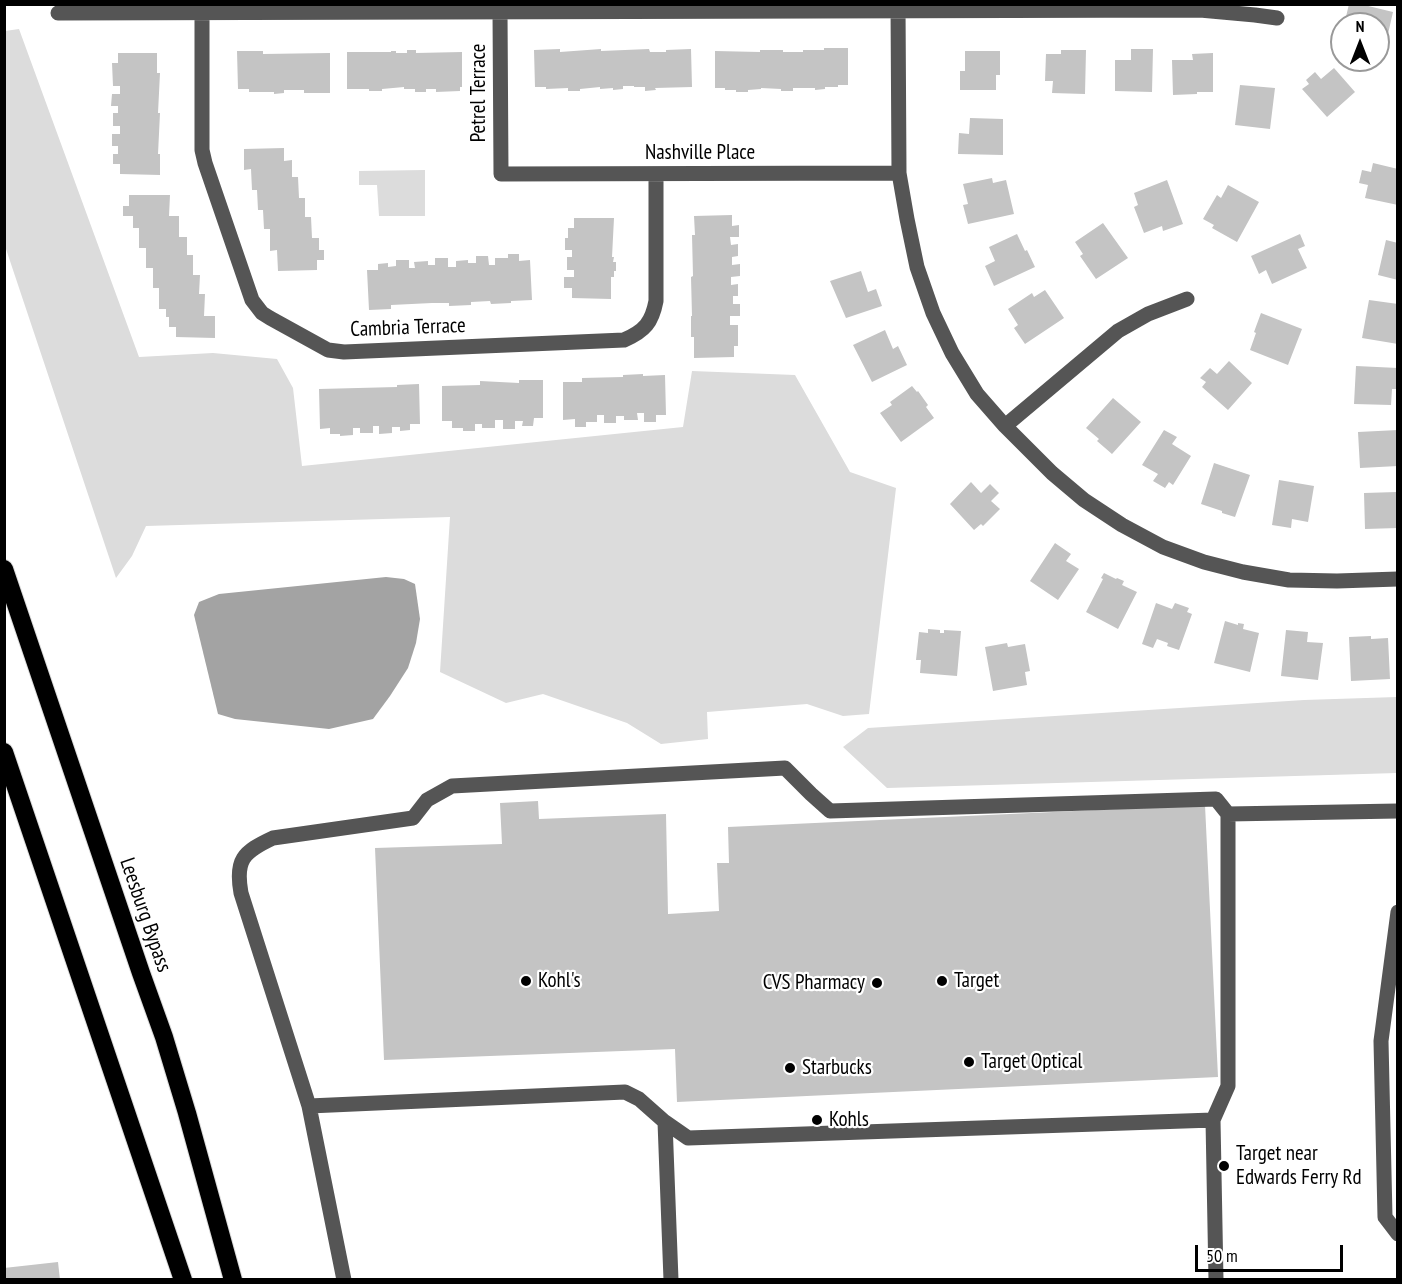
<!DOCTYPE html>
<style>
body{margin:0}
#map{position:relative;width:1402px;height:1284px;overflow:hidden;background:#fff;font-family:"PT Sans Narrow",sans-serif}
canvas{display:block}
.frame{position:absolute;inset:0;border:6px solid #000;pointer-events:none}
.north{position:absolute;left:1330px;top:12px;width:60px;height:60px;box-sizing:border-box;background:#fff;border:2px solid #999;border-radius:50%;rotate:0deg;font-size:16px;font-weight:700;line-height:24px;text-align:center;color:#000}
.north::after{content:'';display:block;margin:auto;width:21px;height:27px;background:#000;clip-path:polygon(50% 0,100% 100%,50% 72%,0 100%)}
.scale{position:absolute;left:1195px;top:1245px;width:148px;height:27px;box-sizing:border-box;border:3px solid #000;border-top:0;padding-left:8px;font-size:18px;line-height:21px;white-space:nowrap;color:#000;-webkit-text-stroke:4px #fff;paint-order:stroke}
</style>
<div id="map">
<canvas width="1402" height="1284"></canvas>
<div class="frame"></div>
<div class="north">N</div>
<div class="scale">50 m</div>
</div>
<script>
const ctx = document.querySelector('canvas').getContext('2d');
ctx.lineJoin = 'round';
function paint(path, color) { ctx.fillStyle = color; ctx.fill(path, 'evenodd'); }
function strokePath(path, color, width, dash) { ctx.strokeStyle = color; ctx.lineWidth = width; ctx.lineCap = dash ? 'butt' : 'round'; ctx.setLineDash(dash || []); ctx.stroke(path); }
function label(font, color, halo, rows, align = 'center') {
  ctx.font = font + ' "PT Sans Narrow",sans-serif'; ctx.lineWidth = 4.5; ctx.setLineDash([]); ctx.textBaseline = 'middle'; ctx.strokeStyle = halo; ctx.fillStyle = color; for (const [text, x, y, turn = 0] of rows) {
    ctx.save(); ctx.translate(x, y); ctx.rotate((+turn || 0) * Math.PI / 180); ctx.textAlign = isNaN(turn) ? turn : align; if (halo) ctx.strokeText(text, 0, 0); ctx.fillText(text, 0, 0); ctx.restore();
  }
}
const green = new Path2D(`
 M19,29L139,357L213,353L277,359L293,388L302,466L683,427L692,371L795,375L850,472L896,488L869,714L843,716L807,704L707,712L708,739L661,744L627,723L543,694L506,703L440,672L450,517L146,526L132,556L116,578L5,246V31Z
 M425,170V216H379L377,185H359V171Z
 M1397,697V773L887,788L843,747L868,728L1304,700Z`);
const water = new Path2D(`
 M386,577L404,579L415,584L420,619L416,643L408,668L390,696L373,719L329,729L235,719L218,714L194,615L199,602L219,594Z`);
const building = new Path2D(`
 M1349,4H1360L1393,12L1385,47L1378,46V24H1353L1345,21Z
 M824,48H848V85H838V87H825V89L815,90V88H793V91H781V89L761,88V89L748,90V92H736V90H725V88H715V51L760,52V50H783V52H803V50H824Z
 M560,49V52L601,49V51L649,49L650,52H666V50L691,49L692,87L655,88L656,90L645,91V87H634V86H623V89L613,90V88L600,89V87L580,89V91H568V88L546,89V87H535L534,50Z
 M1131,49H1153L1152,92L1115,91V60H1131Z
 M407,50H416V53L462,52V87H460V91L436,92V89H426V92H415V89H404V87L382,89V91H369V89H347V52H391V51H396V53H407Z
 M1061,50H1086L1085,94L1052,93L1053,81H1045L1046,54H1061Z
 M237,51H263V54L330,53V93H304V90H284V93L274,94V92H249V89H238Z
 M965,51H1000V75H996V90H960V71H965Z
 M118,53H157V73H160L158,113H160L158,154H160V175L120,174V164H113V154H118V146H112V134H120V126H113V113H118V106H111L112,94H120V86H113L112,63H118Z
 M1213,53V92H1197V94L1173,95L1172,60H1193L1192,54Z
 M1334,68L1355,92L1327,117L1302,89L1309,84L1306,80L1315,72L1321,79Z
 M1240,85L1275,88L1270,129L1235,125Z
 M970,118L1003,119V155L958,154L959,133L969,134Z
 M284,148V161L292,160V177H298L299,198H305V217H311L312,238H319V250H324V260H317V270L278,271L277,250L270,251V229H264L263,210H258L257,190H252L251,169L244,170V149Z
 M1373,163L1398,169V205L1365,198L1368,185L1359,183L1362,170L1371,172Z
 M992,178L993,183L1006,180L1014,214L968,224L963,205L968,204L963,184Z
 M1167,180L1183,224L1163,231L1162,226L1144,233L1134,207L1138,205L1134,193Z
 M1228,185L1259,202L1237,242L1212,228L1214,225L1203,219L1217,195L1221,198Z
 M129,195H170L169,216H179V237H187V255H193V275H200L199,294H205L204,316H215V338L176,337V327H169V317H166V309H159V288H153V268H146V248H139V228H133V216H123V206H129Z
 M732,215V226L739,225V237H730L731,245L738,244V256L732,257V265L740,264V276L731,277V285L738,284V296H733V304H740V316H730V325H738V346H734V357L694,358V337H691V316H692L691,277L693,276L692,235H695L694,216Z
 M574,218H614L612,257H614L613,262H616V271H614V277H611V299L572,298V288H564V277H574V270H567V257H572V250H565V238H568V228H574Z
 M1103,223L1128,258L1096,279L1080,256L1083,254L1075,242Z
 M1017,234L1025,251L1027,250L1035,267L994,286L985,266L995,261L989,247Z
 M1300,234L1305,246L1298,249L1307,268L1272,284L1266,270L1259,274L1251,256Z
 M1386,240L1398,243V280L1378,275Z
 M508,254H519V261L530,260L532,300L511,301V303L491,304L490,301L471,302V305L449,306V303H432L391,305V309L369,310L367,270H378V264L388,263V267L396,266V260H409V268H415L414,262L428,261V265H435V258H448V267H456V261L468,260V263H476V256H488L489,265H495V258H508Z
 M861,271L868,292L876,289L882,306L846,318L830,281Z
 M1045,290L1064,318L1025,344L1014,328L1018,325L1008,309L1032,293L1034,297Z
 M1369,300L1398,304V344L1362,338Z
 M1261,313L1302,329L1288,365L1250,350L1256,333L1254,332Z
 M885,330L893,349L898,346L907,365L872,382L853,345Z
 M1229,361L1252,383L1228,410L1202,387L1206,382L1200,378L1210,368L1217,374Z
 M1356,366L1398,368V389H1392L1391,405L1354,404Z
 M643,374V376L665,375L666,415H656V422H644V413H637L638,420H624V416H616V423H604V415H597V422H586V427H575V419L563,420V382H582V378L623,377V375Z
 M519,380H543V418H534L533,426H522L523,421H515V429H503V420H495V428H482V424H475V431H463V428H452V421H442V386L480,385V381L519,383Z
 M419,384L420,424H410V430L400,431V427H392V433L379,434V426H373V433H360V428H353V435L340,436V434H330V428L320,429L319,389L397,387V385Z
 M912,386L917,392L918,391L928,405L926,407L934,418L901,442L880,413L892,405L890,402Z
 M1113,398L1141,422L1112,454L1097,441L1099,439L1086,428Z
 M1164,430L1177,437L1172,444L1191,456L1173,485L1169,482L1165,488L1153,481L1158,474L1142,465Z
 M1398,430V466L1360,468L1358,432Z
 M1214,463L1250,475L1235,517L1222,513V511L1201,504Z
 M1279,480L1314,486L1308,522L1292,519L1291,528L1272,525Z
 M971,482L981,493L990,484L999,493L991,501L1000,509L983,526L981,524L974,530L950,504Z
 M1397,492L1398,528L1365,529L1364,493Z
 M1055,543L1071,554L1066,561L1079,569L1058,600L1030,581Z
 M1104,573L1116,579L1117,578L1124,581L1122,585L1137,592L1118,629L1086,612L1103,579L1101,578Z
 M1156,603L1172,609L1175,603L1189,608L1187,612L1192,614L1179,650L1167,646L1168,643L1157,639L1153,648L1142,644Z
 M1225,621L1238,625V623L1244,624L1243,629L1259,633L1250,672L1214,663Z
 M928,629L940,630V633H944V630L961,631L957,676L920,673L921,660H916L919,632L928,633Z
 M1286,630L1308,632L1307,642L1323,643L1318,680L1281,676Z
 M1371,636V639L1388,638L1390,679L1351,681L1349,637Z
 M1007,643L1008,647L1025,644L1030,671L1025,672L1027,685L993,691L985,647Z
 M538,801L539,819L666,814L668,914L719,911L717,863H729L728,827L1205,805L1218,1077L677,1102L675,1049L384,1060L375,848L502,844L500,803Z
 M58,1262L60,1280H4V1268Z`);
const minor = new Path2D(`
 M898,4L899,173L907,219L917,267L933,313L952,353L977,394L1005,426L1052,473L1084,500L1122,525L1163,547L1204,562L1243,572L1289,580L1337,581L1398,579
 M500,11L501,174L899,173
 M58,13L1200,10L1255,15L1277,18
 M202,13V150L205,163L252,300L262,313L270,318L328,350L344,352L624,340C645,331 652,322 656,301V174
 M1005,426L1118,331L1148,314L1187,299
 M1398,912L1381,1041L1385,1217L1398,1234
 M309,1106L241,893C235,860 243,852 273,838L413,818L427,800L452,786L785,768L811,794L830,811L1216,799L1228,814
 M1213,1120L1228,1086V814L1398,811
 M665,1122L671,1280
 M344,1280L309,1106L625,1092L639,1099L665,1122L688,1138L1213,1120L1216,1280`);
const highway = new Path2D(`
 M4,569L141,973L164,1037L187,1113L233,1280
 M4,752L183,1280`);
const markers = [
 [526,981,6,"#000"],
 [942,981,6,"#000"],
 [877,983,6,"#000"],
 [969,1062,6,"#000"],
 [790,1068,6,"#000"],
 [817,1120,6,"#000"],
 [1224,1166,6,"#000"]
];
const streetNames = [
 ["Petrel Terrace",479,93,-90],
 ["Nashville Place",700,153],
 ["Cambria Terrace",408,328,-2],
 ["Leesburg Bypass",145,915,71]
];
const poiNames = [
 ["Kohl's",538,981],
 ["Target",954,981],
 ["CVS Pharmacy",865,983,"right"],
 ["Target Optical",981,1062],
 ["Starbucks",802,1068],
 ["Kohls",829,1120],
 ["Target near",1236,1154],
 ["Edwards Ferry Rd",1236,1178]
];
paint(green, '#dcdcdc');
paint(water, '#a3a3a3');
paint(building, '#c4c4c4');
strokePath(highway, '#dbdbdb', 20);
strokePath(minor, '#555', 15);
strokePath(highway, '#000', 18);
for (const [x, y, r, color] of markers) { const dot = new Path2D(); dot.arc(x, y, r, 0, 2 * Math.PI); ctx.fillStyle = color; ctx.fill(dot); strokePath(dot, '#fff', 2); }
label('21px', '#000', '#fff', streetNames);
label('21px', '#000', '#fff', poiNames, 'left');
</script>
